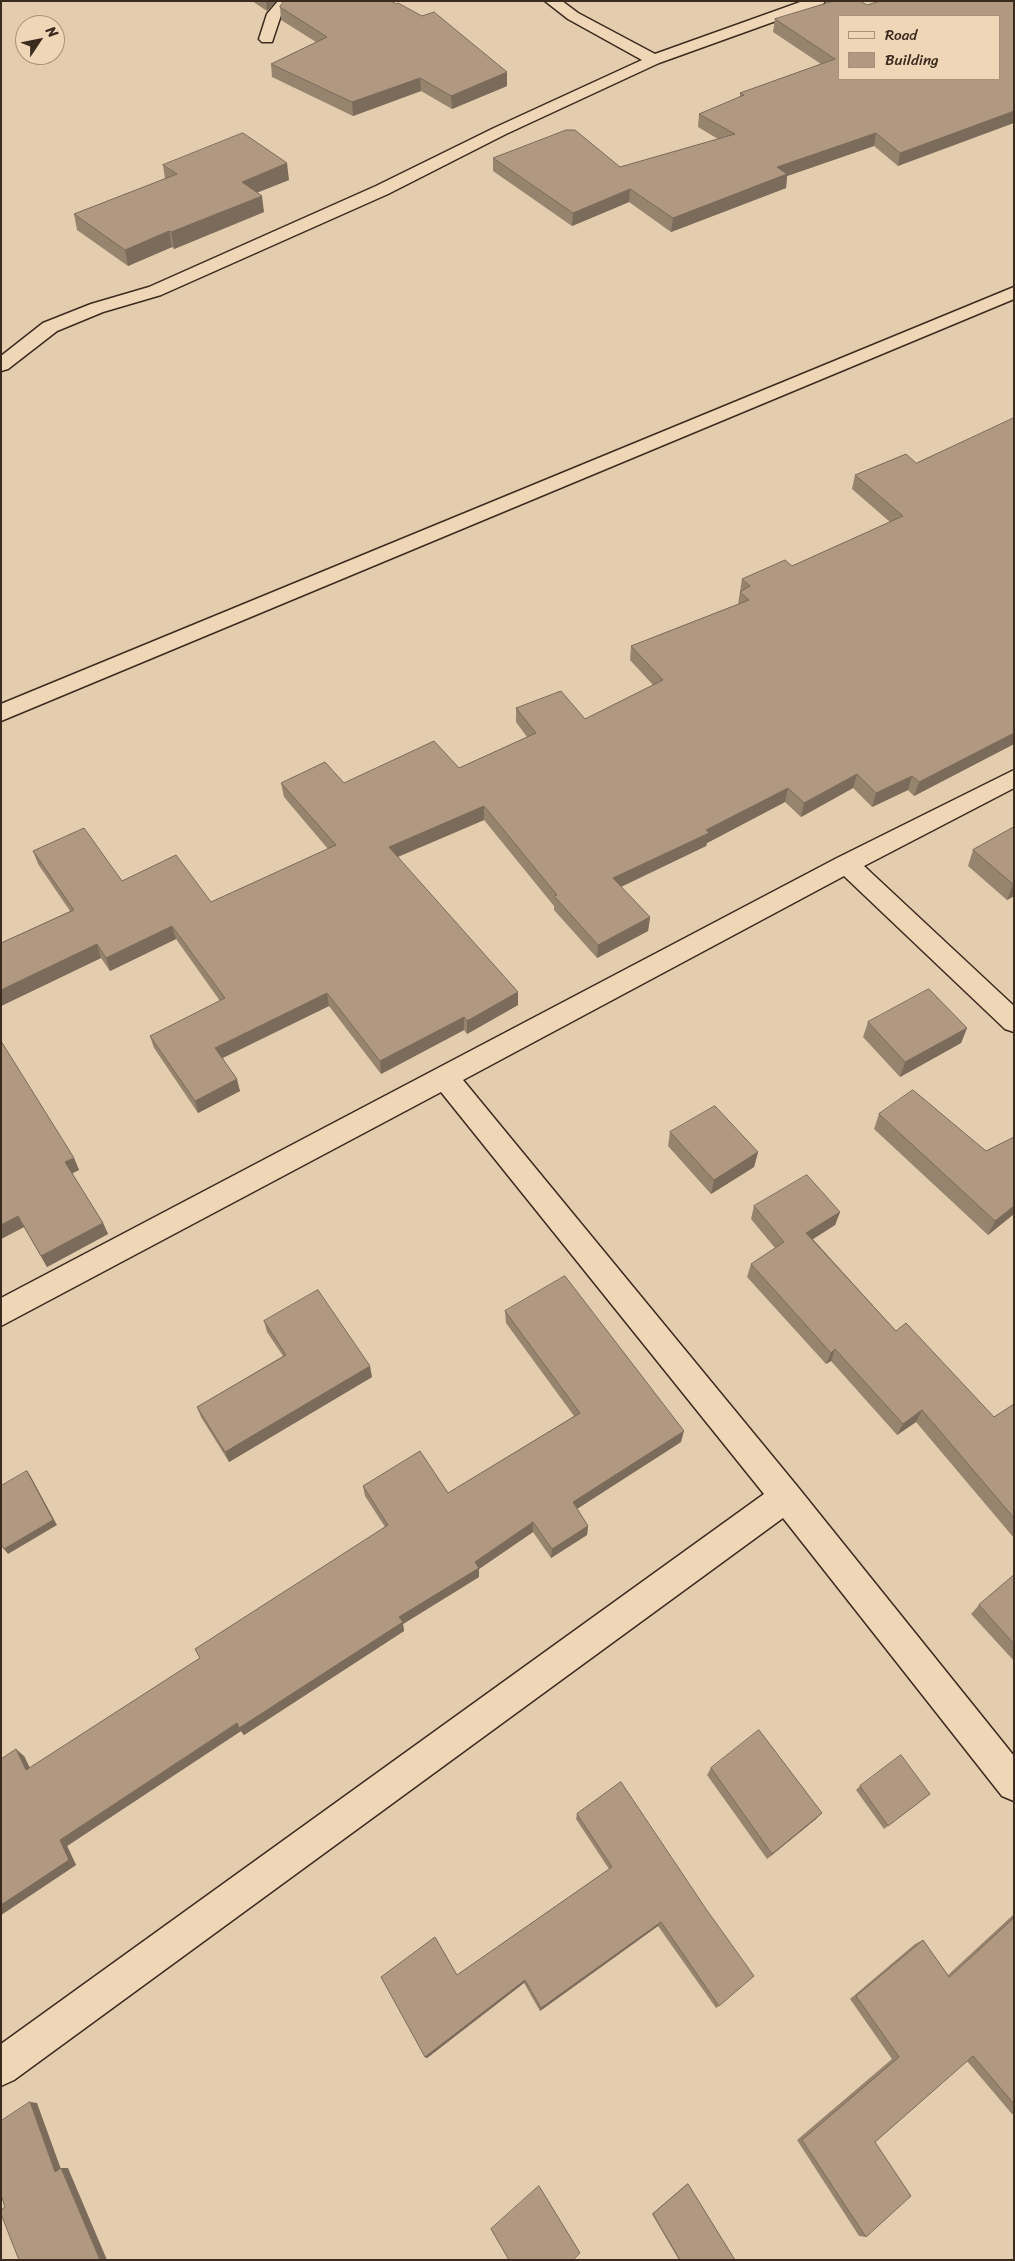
<!DOCTYPE html>
<style>
body{margin:0}
#map{position:relative;width:1015px;height:2261px;overflow:hidden;background:#e4ccae;font-family:Sriracha,sans-serif}
canvas{display:block}
.frame{position:absolute;inset:0;border:2px solid #3b2a1e;pointer-events:none}
.legend{position:absolute;left:838px;top:15px;width:162px;height:65px;box-sizing:border-box;background:#efd6b7;border:1px solid #a7917a;margin:0;padding:6px 9px;list-style:none;font-size:15px;color:#3b2a1e}
.legend li{display:flex;align-items:center;gap:10px;height:25px}
.legend b{width:25px;border:1px solid #a7917a}
.north{position:absolute;left:15px;top:15px;width:50px;height:50px;box-sizing:border-box;background:#efd6b7;border:1px solid #a7917a;border-radius:50%;rotate:56deg;font-size:14px;font-weight:700;line-height:20px;text-align:center;color:#3b2a1e}
.north::after{content:'';display:block;margin:auto;width:18px;height:22px;background:#3b2a1e;clip-path:polygon(50% 0,100% 100%,50% 72%,0 100%)}
</style>
<div id="map">
<canvas width="1015" height="2261"></canvas>
<div class="frame"></div>
<ul class="legend">
<li><b style="height:6px;background:#efd6b7"></b>Road</li>
<li><b style="height:14px;background:#b09980"></b>Building</li>
</ul>
<div class="north">N</div>
</div>
<script>
const ctx = document.querySelector('canvas').getContext('2d');
ctx.lineJoin = 'round';
function strokePath(path, color, width, dash) { ctx.strokeStyle = color; ctx.lineWidth = width; ctx.lineCap = dash ? 'butt' : 'round'; ctx.setLineDash(dash || []); ctx.stroke(path); }
function paint(path, color) { ctx.fillStyle = color; ctx.fill(path, 'evenodd'); }
const street = new Path2D(`
 M278,1H293L281,15L272,42H262L259,39L267,14Z
 M545,1H562L578,13L655,54L803,1H825L823,4L659,63L506,134L388,194L161,295L103,312L57,331L8,369L1,371V356L43,323L91,304L149,287L376,186L494,128L642,60L568,19Z
 M1014,770V788L864,866L1014,1006V1032L1005,1029L844,876L463,1080L797,1486L1014,1756V1801L1002,1796L783,1518L14,2080L1,2086V2044L764,1494L441,1092L1,1326V1298L837,858Z`);
const secondary = new Path2D(`
 M1014,287V299L1,721V704Z`);
const wall = new Path2D(`
 M252,1H276L267,11Z
 M1014,1L898,166L874,146L787,176L786,188L671,232L629,202L572,226L493,171V158L620,167L718,139L698,127L699,114L740,97V93L821,64L773,32L775,19L867,5Z
 M280,7L507,86L452,109L421,91L353,116L272,77L271,64L316,42L281,20Z
 M163,165L289,180L257,192L264,212L174,249L172,247L128,266L77,230L74,214L165,179Z
 M906,454L1014,744L914,796L908,790L872,807L853,788L801,817L785,802L707,843L706,846L621,887L650,917L648,931L597,958L554,910V906L484,820L398,857L518,1005L467,1034L464,1030L381,1074L329,1006L223,1058L240,1091L198,1113L154,1048L150,1036L220,1001L176,939L110,971L101,958L1,1006V943L70,911L38,864L33,851L122,881L211,902L328,849L284,797L281,783H344L459,768L527,737L516,722V708L585,719L653,685L630,660L631,646L738,604L742,579L792,566L890,522L852,489L855,475Z
 M1014,827V896L1007,900L968,866L973,850Z
 M868,1022L967,1028L961,1043L900,1077L863,1037Z
 M879,1114L986,1151L1014,1137V1214L988,1235L874,1129Z
 M670,1132L758,1152L754,1167L711,1194L668,1146Z
 M74,1158L79,1170L72,1173L103,1223L108,1234L47,1267L24,1227L1,1239Z
 M754,1206L840,1212L835,1225L813,1239L896,1331L994,1417L1014,1404V1538L916,1422L897,1435L831,1361L826,1364L747,1277L751,1264L775,1248L751,1219Z
 M505,1311L681,1442L577,1509L588,1526L587,1535L551,1558L533,1532L479,1569V1577L403,1624L404,1631L244,1735L241,1731L67,1846L76,1865L1,1915V1759L24,1756L30,1768L200,1658L385,1527L365,1496L363,1486L448,1493L574,1416L506,1323Z
 M264,1321L372,1377L229,1462L201,1417L197,1407L283,1356L267,1332Z
 M1014,1575V1661L971,1614L979,1605Z
 M711,1768L816,1819L767,1859L707,1775Z
 M621,1782L719,2006L716,2008L658,1926L540,2011L524,1983L427,2058L425,2057L457,1975L609,1869L576,1819L577,1814Z
 M860,1786L926,1797L884,1829L856,1790Z
 M1014,1914V2114H1012L967,2061L875,2142L866,2237L859,2236L797,2140L892,2059L850,1999L915,1944L923,1940L948,1975Z
 M687,2184H688L735,2260H679L652,2214Z`);
const shadedWall = new Path2D(`
 M266,1H276L267,11Z
 M507,72V86L452,109L451,96Z
 M420,78L421,91L353,116L352,102Z
 M1014,111V123L898,166L900,153Z
 M876,133L874,146L787,176L786,188L671,232L673,218L777,167Z
 M287,163L289,180L244,198L242,182Z
 M630,189L629,202L572,226L573,213Z
 M262,196L264,212L174,249L171,232Z
 M169,231L172,247L128,266L125,250Z
 M1014,733V744L914,796L919,782Z
 M857,774L853,788L801,817L804,803Z
 M912,776L908,790L872,807L876,793Z
 M788,788L785,802L707,843L706,846L612,891L613,878Z
 M484,806V820L390,860L389,847Z
 M1013,884H1014V896L1007,900Z
 M650,917L648,931L597,958L598,945Z
 M172,926L176,939L110,971L106,958Z
 M97,944L101,958L1,1006V990Z
 M518,992V1005L467,1034V1021Z
 M327,993L329,1006L218,1060L215,1048Z
 M464,1017V1030L381,1074L380,1061Z
 M967,1028L961,1043L900,1077L905,1062Z
 M237,1079L240,1091L198,1113L195,1101Z
 M758,1152L754,1167L711,1194L714,1180Z
 M74,1158L79,1170L71,1174L65,1162Z
 M1014,1206V1214L988,1235L995,1221Z
 M840,1212L835,1225L802,1246L806,1233Z
 M18,1216L24,1227L1,1239V1225Z
 M103,1223L108,1234L47,1267L41,1256Z
 M835,1349L831,1361L826,1364L831,1353Z
 M370,1366L372,1377L229,1462L225,1452Z
 M922,1410L916,1422L897,1435L903,1424Z
 M684,1431L681,1442L572,1512L573,1502Z
 M27,1471L31,1477L57,1525L8,1554L4,1549Z
 M533,1522V1532L479,1569V1577L403,1624L404,1631L244,1735L241,1731L67,1846L76,1865L1,1915V1905L60,1840L399,1617L475,1562Z
 M588,1526L587,1535L551,1558L552,1549Z
 M16,1749L24,1756L34,1777L26,1770Z
 M822,1813L816,1819L767,1859L772,1854Z
 M661,1922L658,1926L540,2011L541,2008Z
 M525,1980L524,1983L427,2058L425,2057Z
 M30,2102L37,2103L62,2172H55Z
 M61,2168H68L107,2260H100Z`);
const building = new Path2D(`
 M284,1H391L396,4L398,3L422,16L434,12L507,72L451,96L420,78L352,102L271,64L327,37L280,7Z
 M834,1H860L867,5L880,1H1014V111L900,153L876,133L777,167L787,174L673,218L630,189L573,213L493,158L566,130H575L620,167L735,134L699,114L744,95L740,93L835,59L775,19ZM839,16H999V79H839Z
 M243,133L287,163L242,182L262,196L171,232L169,231L125,250L74,214L177,174L163,165Z
 M1014,418V733L919,782L912,776L876,793L857,774L804,803L788,788L706,830L709,833L613,878L650,917L598,945L554,896L557,895L484,806L389,847L518,992L467,1021L464,1017L380,1061L327,993L215,1048L237,1079L195,1101L150,1036L225,998L172,926L106,958L97,944L1,990V943L74,910L33,851L84,828L122,881L176,855L211,902L336,845L281,783L325,762L344,783L434,741L459,768L536,733L516,708L561,691L585,719L663,680L631,646L749,600L740,592L750,586L742,579L785,560L792,566L903,516L855,475L906,454L916,463Z
 M1014,827V884H1013L973,850Z
 M929,989L967,1028L905,1062L868,1022Z
 M1,1041L74,1158L65,1162L103,1223L41,1256L18,1216L1,1225Z
 M913,1090L986,1151L1014,1137V1206L995,1221L879,1114Z
 M715,1106L758,1152L714,1180L670,1132Z
 M807,1175L840,1212L806,1233L896,1331L906,1323L994,1417L1014,1404V1518L922,1410L903,1424L835,1349L831,1353L751,1264L784,1242L754,1206Z
 M565,1276L684,1431L573,1502L588,1526L552,1549L533,1522L475,1562L479,1568L399,1617L403,1622L239,1728L237,1723L60,1840L69,1860L1,1905V1759L16,1749L26,1770L200,1658L195,1649L388,1525L363,1486L420,1451L448,1493L580,1413L505,1311Z
 M318,1290L370,1366L225,1452L197,1407L286,1355L264,1321Z
 M27,1471L53,1520L4,1549L1,1544V1486Z
 M1014,1575V1644L979,1605Z
 M759,1730L822,1813L772,1854L711,1768Z
 M901,1755L930,1794L888,1826L860,1786Z
 M621,1782L706,1909L754,1976L719,2006L661,1922L541,2008L525,1980L425,2057L381,1977L435,1937L457,1975L612,1867L577,1814Z
 M1014,1918V2104L973,2056L875,2142L911,2196L866,2237L802,2140L899,2057L856,1996L923,1940L949,1977Z
 M30,2102L55,2172L61,2168L100,2260H19L1,2214V2210L5,2207L1,2195V2121Z
 M688,2184L735,2260H680L653,2214Z
 M539,2186L580,2253L573,2260H509L491,2229Z`);
strokePath(street, '#3b2a1e', 3);
strokePath(secondary, '#3b2a1e', 3);
paint(street, '#efd6b7');
paint(secondary, '#efd6b7');
paint(wall, '#97846e');
paint(shadedWall, '#7b6b5a');
paint(building, '#b09980');
strokePath(building, '#7b6b5a', 1);
</script>
